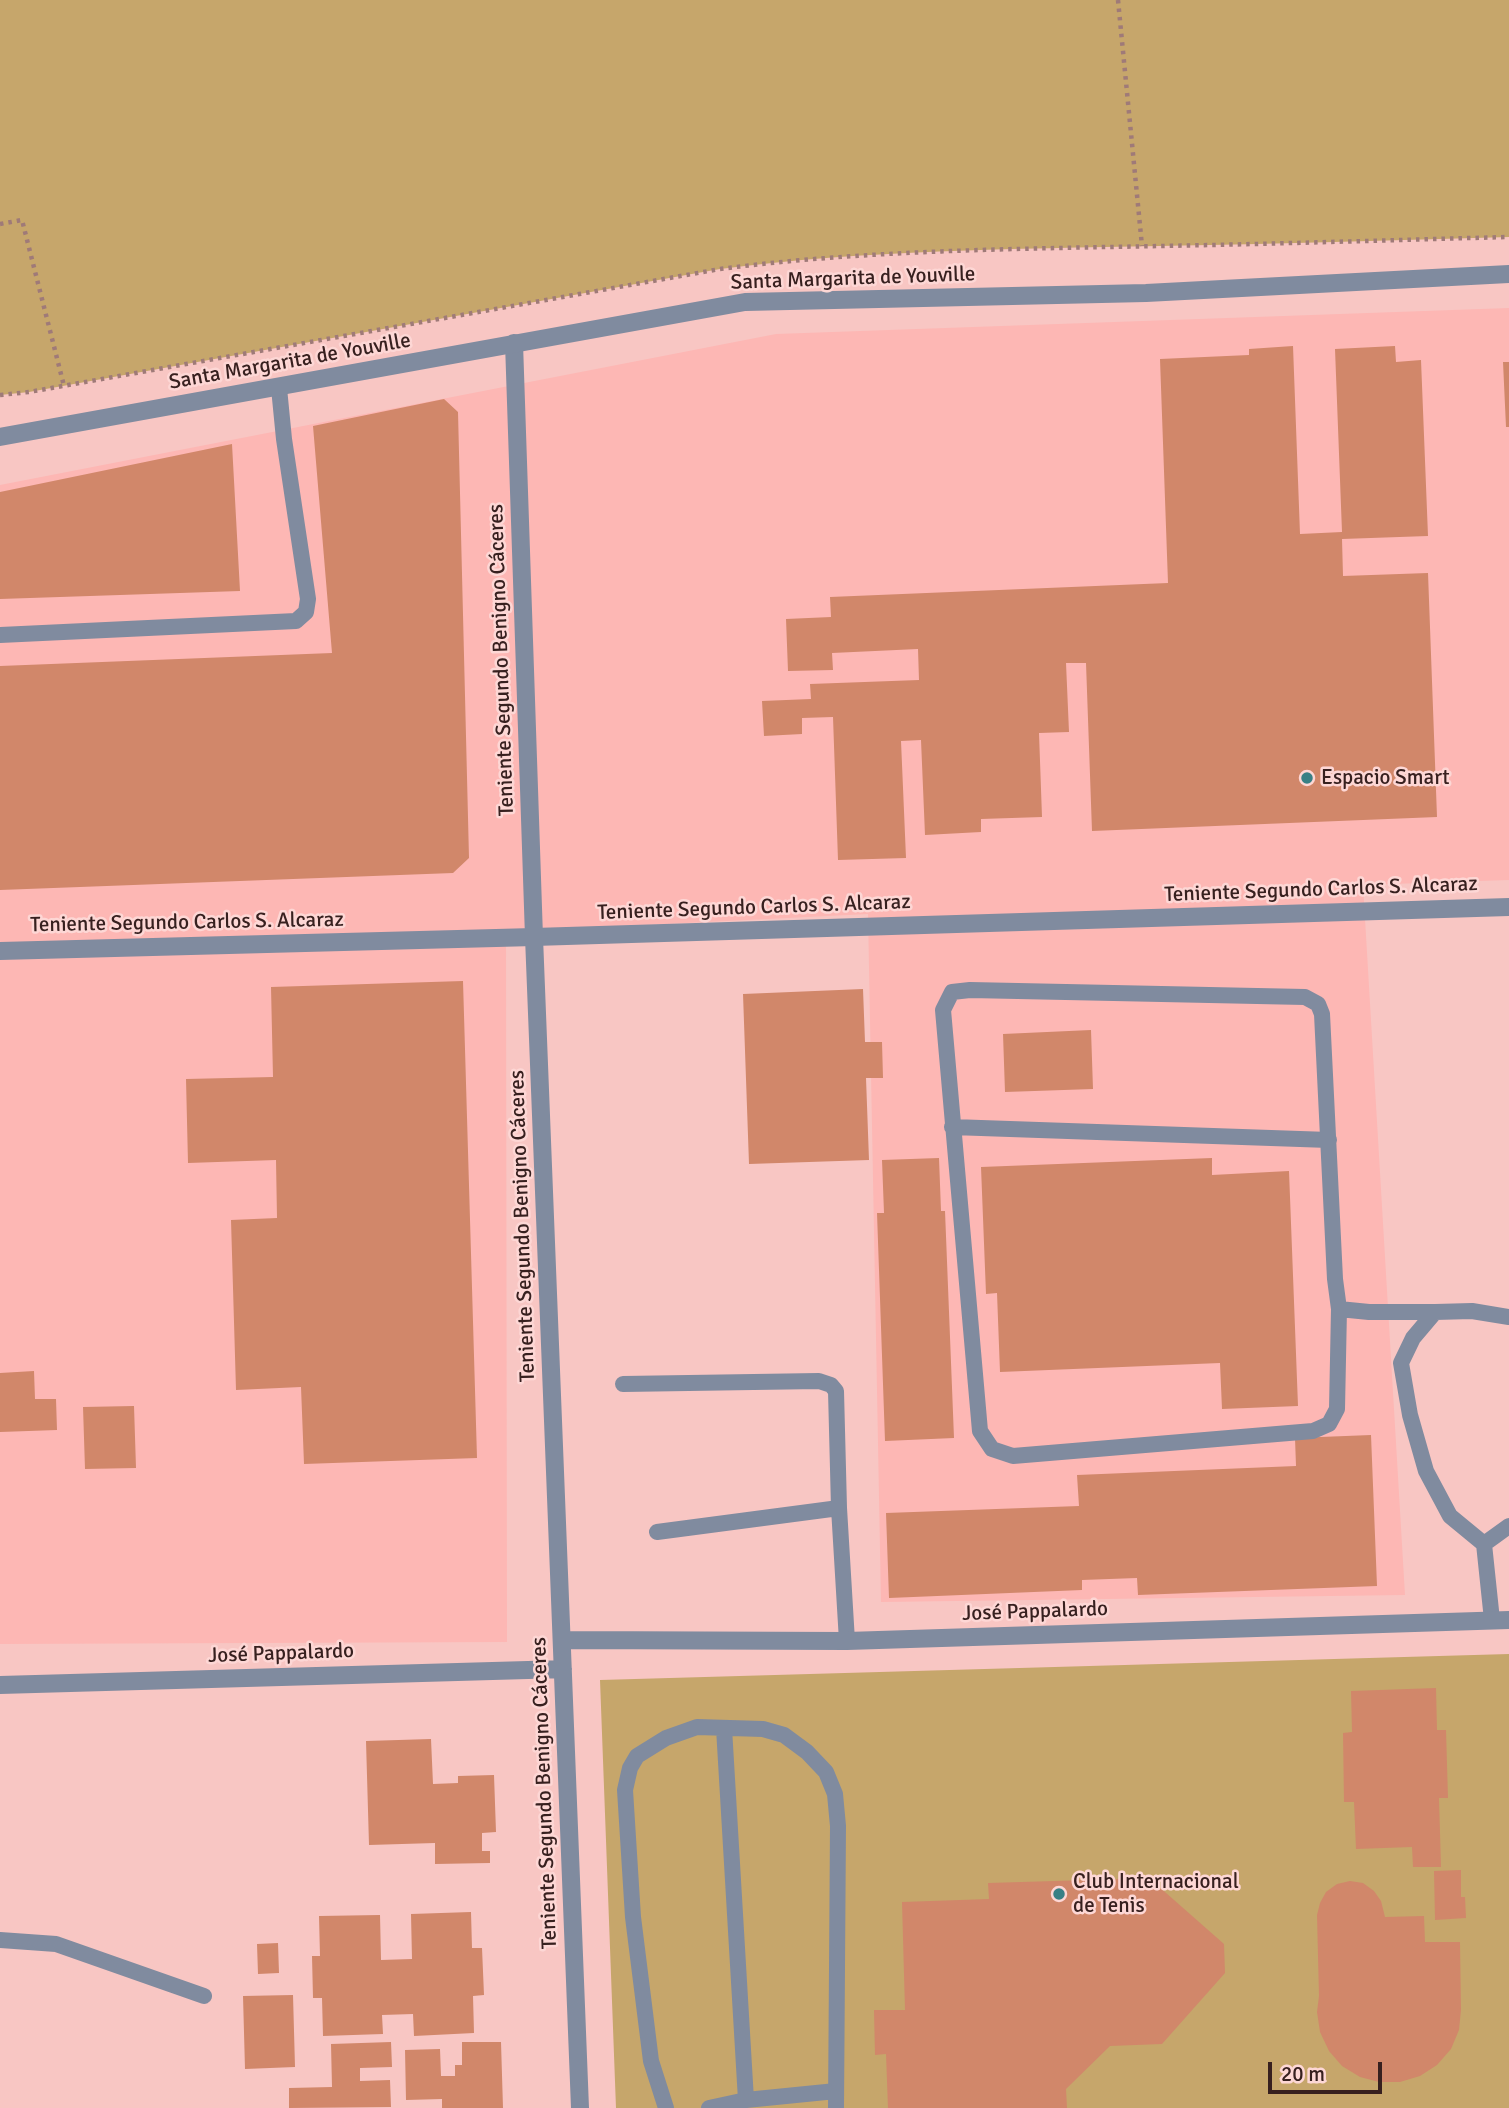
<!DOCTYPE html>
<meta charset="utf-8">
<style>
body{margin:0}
#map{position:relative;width:1509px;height:2108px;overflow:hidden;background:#f8c6c3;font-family:Signika,sans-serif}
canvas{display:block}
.scale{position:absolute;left:1268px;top:2062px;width:114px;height:32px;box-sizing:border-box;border:4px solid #37201f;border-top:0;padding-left:9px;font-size:21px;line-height:24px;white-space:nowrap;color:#37201f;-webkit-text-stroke:5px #fdd7d5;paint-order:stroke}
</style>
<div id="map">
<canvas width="1509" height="2108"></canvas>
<div class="scale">20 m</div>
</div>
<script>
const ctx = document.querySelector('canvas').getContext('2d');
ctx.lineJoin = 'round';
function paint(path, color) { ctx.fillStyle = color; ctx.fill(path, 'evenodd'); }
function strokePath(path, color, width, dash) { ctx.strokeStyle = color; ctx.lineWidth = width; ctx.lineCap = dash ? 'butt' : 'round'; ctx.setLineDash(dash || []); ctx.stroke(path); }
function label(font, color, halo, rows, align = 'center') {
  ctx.font = font + ' Signika,sans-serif'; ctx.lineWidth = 5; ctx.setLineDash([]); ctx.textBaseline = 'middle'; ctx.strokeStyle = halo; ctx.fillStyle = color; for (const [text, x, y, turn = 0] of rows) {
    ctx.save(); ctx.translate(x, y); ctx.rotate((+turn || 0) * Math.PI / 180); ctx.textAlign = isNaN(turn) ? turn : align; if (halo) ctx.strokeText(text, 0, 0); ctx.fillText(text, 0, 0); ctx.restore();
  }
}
const built = new Path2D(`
 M1509,308V880L1363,885L1405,1595L881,1602L868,914L506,932L507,1642L0,1644V485L776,334Z`);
const green = new Path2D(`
 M0,0H1509V237C1392,240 1276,244 1159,246C1013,249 865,250 720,269L29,392L0,395Z
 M1509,1654V2108H616L600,1680Z`);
const building = new Path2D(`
 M1293,346L1300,534L1342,532L1335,349L1395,346L1396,362L1421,360L1428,536L1342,539L1343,576L1428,573L1437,817L1092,831L1086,663H1066L1069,732L1039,733L1042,817L981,819V832L925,835L921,740L901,741L906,858L838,860L833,717L802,718V734L764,736L762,701L811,699L810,684L919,680L918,649L832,653L833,670L788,671L786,619L831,617L830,597L1168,583L1160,359L1249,355V349Z
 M1503,362H1509V427H1506Z
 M444,399L458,412L469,858L453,873L0,890V666L332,653L313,426Z
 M232,444L240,591L0,599V492Z
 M463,981L477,1458L304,1464L301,1387L236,1390L231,1220L277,1218L276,1160L188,1163L186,1079L273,1077L271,987Z
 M863,989L865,1042H882L883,1078H866L869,1160L749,1164L743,994Z
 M1091,1030L1093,1089L1005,1092L1003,1034Z
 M939,1158L941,1211H945L954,1438L885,1441L877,1213H884L882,1160Z
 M1212,1158V1175L1289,1171L1298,1406L1222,1409L1220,1363L1000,1372L997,1293L986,1294L981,1167Z
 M34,1371L35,1399H56L57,1430L0,1432V1373Z
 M134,1406L136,1468L85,1469L83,1407Z
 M1371,1435L1377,1586L1138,1595L1137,1578L1082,1580V1590L889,1598L886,1513L1079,1506L1077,1475L1296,1466L1295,1438Z
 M1436,1688L1437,1730H1446L1448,1798H1439L1441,1867H1413L1412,1847L1356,1849L1354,1802H1344L1343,1733L1352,1732L1351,1691Z
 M431,1739L433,1784L458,1783V1776L494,1775L496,1832L482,1833V1851H490V1863L435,1864V1843L369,1845L366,1741Z
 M1461,1870V1897H1465L1466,1918L1435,1920L1434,1871Z
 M1121,1879L1122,1886L1157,1885L1224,1944L1225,1973L1162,2044L1110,2046L1066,2089L1067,2108H888L886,2054L875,2055L874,2010H905L902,1902L989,1899L988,1883Z
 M1350,1881L1363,1883L1374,1891L1381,1901L1385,1917L1424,1916L1425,1942H1460L1461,2010L1459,2030L1451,2049L1437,2065L1420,2076L1400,2082H1379L1360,2077L1342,2066L1329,2051L1320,2032L1317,2012L1319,1996L1317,1915L1320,1903L1326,1892L1337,1884Z
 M471,1912L472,1948H482L484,1995L473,1996L474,2033L414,2036L413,2014L382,2015L383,2034L323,2036L322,1998H313L312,1956H320L319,1916L380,1915L381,1960L412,1959L411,1914Z
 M278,1943L279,1973L258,1974L257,1944Z
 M293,1995L295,2067L245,2069L243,1996Z
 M391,2042L392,2067L360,2068V2081L390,2080L391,2107L289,2108V2088L332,2087L331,2044Z
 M462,2042H501L503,2108H442V2099L406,2100L405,2050L440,2049L441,2076H455V2065H462Z`);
const path = new Path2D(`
 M1118,0L1142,246
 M0,224L22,220L64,386
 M0,395L29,392L720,269C865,250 1013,249 1159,246C1276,244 1392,240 1509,237`);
const service = new Path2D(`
 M0,635L296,621L306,612L308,599L284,439L279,388
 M970,990L1305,997L1318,1004L1322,1014L1335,1279L1339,1309L1337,1409L1329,1424L1313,1431L1013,1456L992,1449L980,1431L943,1010L952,992Z
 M952,1127L1329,1140
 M1339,1309L1369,1312H1435
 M623,1384L819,1381L831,1385L836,1391L839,1508L847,1641
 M657,1532L839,1508
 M1484,1544L1509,1526
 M1492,1620L1484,1544L1450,1516L1426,1471L1410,1415L1401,1363L1413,1338L1435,1312L1472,1311L1509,1317
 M724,1728L746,2100
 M0,1940L56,1944L204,1996
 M666,2108L651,2061L633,1917L625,1790L630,1768L637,1756L666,1738L697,1727L763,1729L784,1735L807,1752L826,1772L835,1794L838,1826L836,2108
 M709,2108L746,2100L836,2091`);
const minor = new Path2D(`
 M514,343L534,937L580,2108
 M0,951L534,937L1509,907
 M562,1640L847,1641L1509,1620
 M0,1685L563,1669`);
const tertiary = new Path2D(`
 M0,437L745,302L1146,293L1509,274`);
const markers = [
 [1307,778,7,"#388085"],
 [1059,1894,7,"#388085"]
];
const streetNames = [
 ["Santa Margarita de Youville",853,279,-2],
 ["Santa Margarita de Youville",290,362,-10],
 ["Teniente Segundo Benigno Cáceres",502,660,-92],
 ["Teniente Segundo Carlos S. Alcaraz",1321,890,-2],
 ["Teniente Segundo Carlos S. Alcaraz",754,908,-2],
 ["Teniente Segundo Carlos S. Alcaraz",187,923,-1],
 ["Teniente Segundo Benigno Cáceres",523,1226,-92],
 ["José Pappalardo",1035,1612,-2],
 ["José Pappalardo",281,1654,-2],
 ["Teniente Segundo Benigno Cáceres",545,1793,-92]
];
const poiNames = [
 ["Espacio Smart",1321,778],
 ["Club Internacional",1073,1882],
 ["de Tenis",1073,1906]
];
paint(built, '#fdb7b4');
paint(green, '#c6a66b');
paint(building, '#d1876a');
strokePath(path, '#9f7a78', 4.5, [3.5, 5]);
strokePath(service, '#808b9f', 16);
strokePath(minor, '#808b9f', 18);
strokePath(tertiary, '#808b9f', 18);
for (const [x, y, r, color] of markers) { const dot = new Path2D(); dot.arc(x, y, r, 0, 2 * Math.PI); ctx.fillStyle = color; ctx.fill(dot); strokePath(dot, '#fdd7d5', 2.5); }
label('21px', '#37201f', '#fdd7d5', streetNames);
label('21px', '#37201f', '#fdd7d5', poiNames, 'left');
</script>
